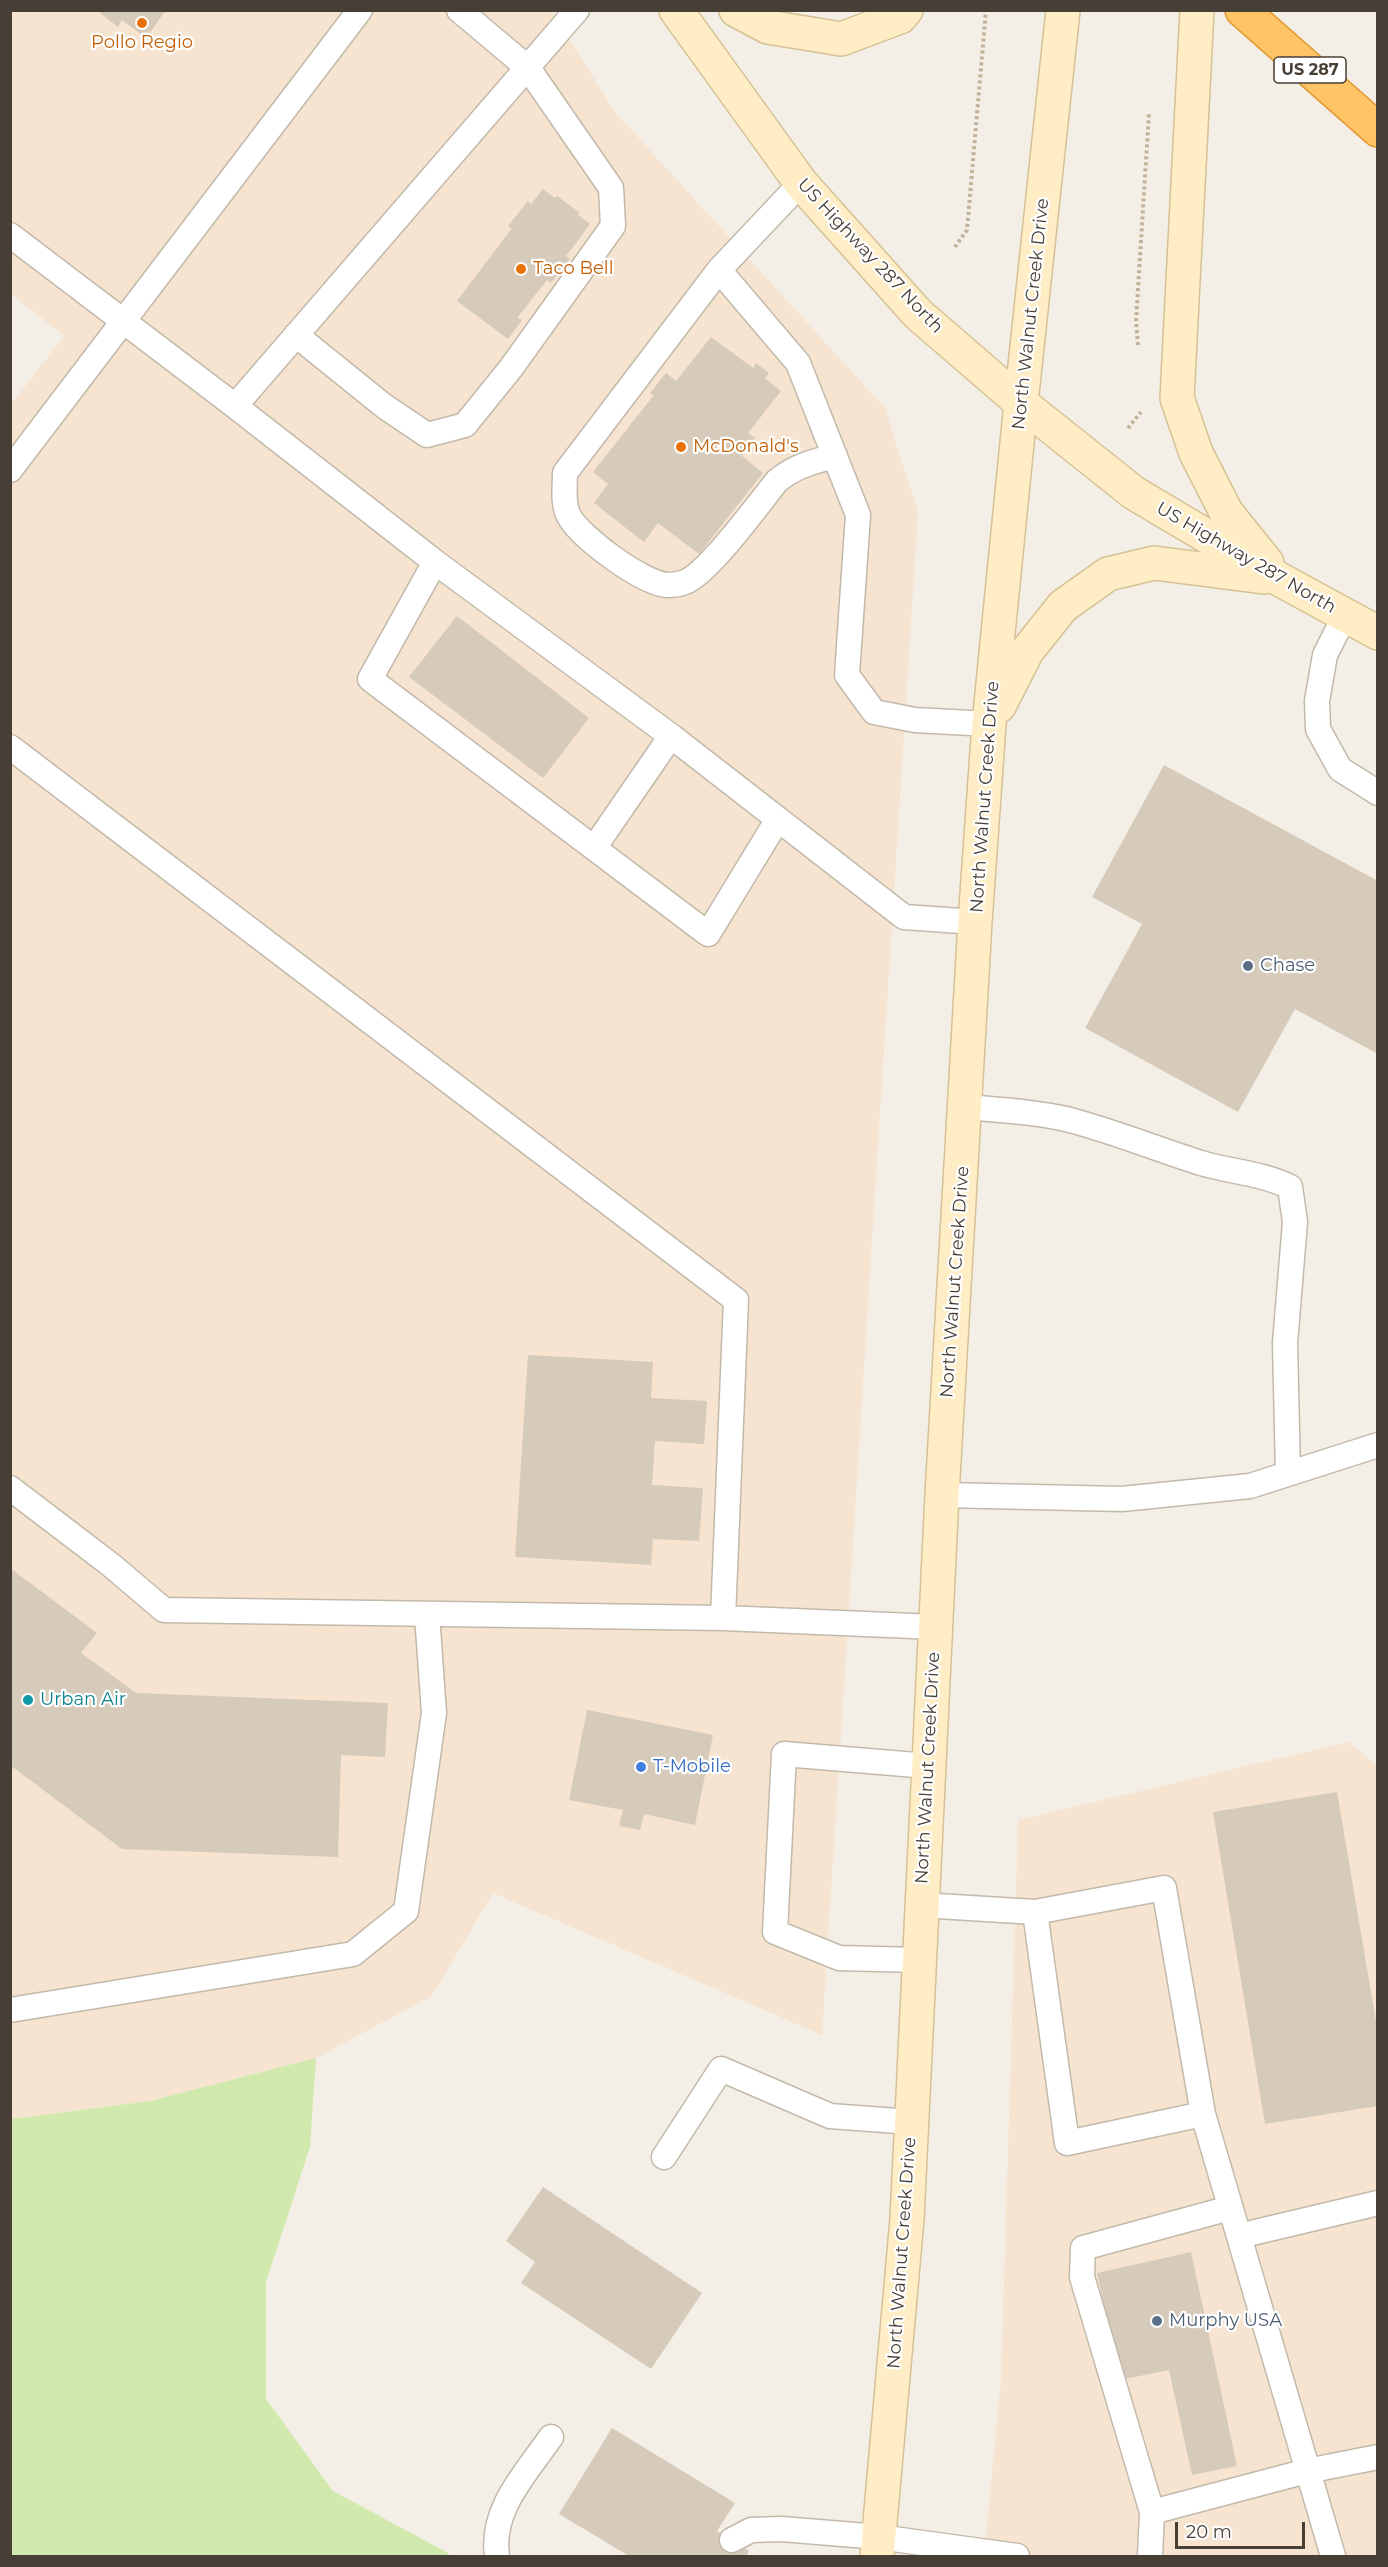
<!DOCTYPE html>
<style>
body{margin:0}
#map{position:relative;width:1388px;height:2567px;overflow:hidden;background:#f4efe6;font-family:Montserrat,sans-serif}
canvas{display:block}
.frame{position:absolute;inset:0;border:12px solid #473f35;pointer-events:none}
.scale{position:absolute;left:1175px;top:2522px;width:130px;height:27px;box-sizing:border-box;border:3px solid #473f35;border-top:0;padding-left:8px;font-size:18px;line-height:21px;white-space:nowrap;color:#473f35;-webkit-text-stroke:4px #fff;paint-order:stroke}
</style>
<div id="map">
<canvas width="1388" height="2567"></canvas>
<div class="frame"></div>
<div class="scale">20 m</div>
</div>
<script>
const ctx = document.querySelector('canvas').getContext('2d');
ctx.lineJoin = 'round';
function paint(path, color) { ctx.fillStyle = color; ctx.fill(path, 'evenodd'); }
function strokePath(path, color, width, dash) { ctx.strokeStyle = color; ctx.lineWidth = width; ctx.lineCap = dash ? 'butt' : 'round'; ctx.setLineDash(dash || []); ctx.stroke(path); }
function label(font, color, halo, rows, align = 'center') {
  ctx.font = font + ' Montserrat,sans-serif'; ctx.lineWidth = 4.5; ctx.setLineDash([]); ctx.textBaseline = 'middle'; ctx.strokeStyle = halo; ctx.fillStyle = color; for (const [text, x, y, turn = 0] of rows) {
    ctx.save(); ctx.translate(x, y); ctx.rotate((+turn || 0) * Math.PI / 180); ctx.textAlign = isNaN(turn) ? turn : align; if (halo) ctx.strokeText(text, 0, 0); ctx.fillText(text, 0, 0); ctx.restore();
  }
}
const commercial = new Path2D(`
 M551,10L615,112L885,408L918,512L822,2035L493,1893L432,1996L316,2058L150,2101L11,2119L10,406L64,336L11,294V11Z
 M1348,1742L1378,1766L1377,2556H984L1001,2378L1018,1820Z`);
const green = new Path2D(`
 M316,2058L310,2147L266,2282V2399L333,2491L448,2553L450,2556H11V2119L150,2101Z`);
const building = new Path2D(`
 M102,10H166L146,38L122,20L118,27L100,13Z
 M543,189L555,198L557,196L580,213L578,215L590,224L566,256L570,259L551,283L547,280L517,318L522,320L508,339L457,301L512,228L508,226L528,201L531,204Z
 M711,337L753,368L756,363L769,373L765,378L781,391L748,433L755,438L742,456L763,473L699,554L658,523L644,542L594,503L608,484L593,472L654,395L650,393L666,373L676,381Z
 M457,616L589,718L543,778L409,677Z
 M1164,765L1378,881V1054L1295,1009L1238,1112L1085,1028L1142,924L1092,897Z
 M528,1355L653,1362L651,1398L707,1401L704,1444L655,1441L652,1485L703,1488L699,1541L653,1539L651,1565L515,1557Z
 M10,1568L97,1633L81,1653L136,1693L388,1703L385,1757L341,1755L338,1857L122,1849L10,1765Z
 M587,1710L713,1735L695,1825L644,1814L640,1830L619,1826L623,1810L569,1800Z
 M1337,1792L1378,2033V2106L1265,2124L1213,1812Z
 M543,2187L702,2293L651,2369L521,2283L535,2262L506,2241Z
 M1191,2252L1237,2466L1192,2475L1169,2370L1120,2380L1097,2273Z
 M612,2428L735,2503L717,2531L749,2551L746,2556H629L559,2514Z`);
const path = new Path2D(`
 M955,247L967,230L986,10
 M1138,345L1136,321L1149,113
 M1128,428L1141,412`);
const lane = new Path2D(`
 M577,10L235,406L435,562L671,736L904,917L975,922
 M801,183L719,270L798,363L858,515L847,675L874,712L915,720L989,724
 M10,235L235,406
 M719,270L565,473C565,487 562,506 570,518C583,539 642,583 667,585C671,585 680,584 685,582C708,574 759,503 777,481C795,466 812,462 835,456
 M296,335L384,406L427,435L465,425L511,368L613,226L611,188L528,68L459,10
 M10,470L360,10
 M435,562L370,679L594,848L671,736
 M1345,615L1325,655L1317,701L1318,729L1340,769L1378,793
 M10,747L736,1300L723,1618
 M594,848L708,934L778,819
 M966,1107C1001,1110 1036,1112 1070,1120C1115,1132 1157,1149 1201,1163C1231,1172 1262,1173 1290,1187L1295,1222L1285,1343L1288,1474
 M10,1488L111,1565L164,1610L723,1618L936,1627
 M942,1495L1122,1499L1250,1486L1378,1445
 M921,1905L1035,1912L1067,2143L1203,2114L1164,1888L1035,1912
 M918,1960L839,1958L775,1932L784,1754L928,1766
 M10,2010L353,1954L406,1911L434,1713L427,1614
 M1203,2114L1333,2556
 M664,2157L721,2069L830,2116L911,2122
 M1239,2236L1378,2203
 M1152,2512L1307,2471L1378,2457
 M732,2540L751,2530L782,2529L879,2537L1017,2556
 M497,2556C490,2510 526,2473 551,2437
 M1150,2556L1152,2512L1082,2277L1083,2248L1230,2208`);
const secondary = new Path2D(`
 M676,10L801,183L918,314L1021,403L1134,493L1279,579L1378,633
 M736,10L768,27L841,39L900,17L906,10
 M1197,10L1177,398L1196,453L1226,512L1267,563
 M999,706L1027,651L1063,606L1108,574L1154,563L1264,577
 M877,2556L907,2219L942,1495L975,922L989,724L1021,403L1063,10`);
const highway = new Path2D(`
 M1242,10L1378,130`);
const markers = [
 [142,23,6,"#e8710a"],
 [521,269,6,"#e8710a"],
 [681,447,6,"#e8710a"],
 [1248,966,6,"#5c6f8a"],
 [28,1700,6,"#0f9aa8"],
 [641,1767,6,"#3f7fe0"],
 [1157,2321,6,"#5c6f8a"]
];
const shields = [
 [1310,70,72]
];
const shieldNames = [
 ["US 287",1310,70]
];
const foodNames = [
 ["Pollo Regio",142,43,"center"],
 ["Taco Bell",533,269],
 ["McDonald's",693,447]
];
const streetNames = [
 ["US Highway 287 North",870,256,47],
 ["North Walnut Creek Drive",1031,314,-84],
 ["US Highway 287 North",1246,558,30],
 ["North Walnut Creek Drive",985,797,-86],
 ["North Walnut Creek Drive",955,1282,-86],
 ["North Walnut Creek Drive",928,1768,-87],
 ["North Walnut Creek Drive",902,2253,-86]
];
const serviceNames = [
 ["Chase",1260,966],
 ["Murphy USA",1169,2321]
];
const cultureNames = [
 ["Urban Air",40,1700]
];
const shopNames = [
 ["T-Mobile",653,1767]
];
paint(commercial, '#f6e4d0');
paint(green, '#d1e9ad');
paint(building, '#d6cabb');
strokePath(lane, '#c2b9ab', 27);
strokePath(secondary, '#d5c194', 36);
strokePath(highway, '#e39931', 36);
strokePath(path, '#c2b199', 4, [3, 3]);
strokePath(lane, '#fff', 24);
strokePath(secondary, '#ffeec5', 33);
strokePath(highway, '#ffc466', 33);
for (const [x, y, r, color] of markers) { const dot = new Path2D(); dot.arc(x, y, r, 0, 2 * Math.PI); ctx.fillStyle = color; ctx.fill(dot); strokePath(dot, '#fff', 2); }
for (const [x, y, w] of shields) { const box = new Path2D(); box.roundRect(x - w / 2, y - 13, w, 26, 4.5); ctx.fillStyle = '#fff'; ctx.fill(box); strokePath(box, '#473f35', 1.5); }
label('bold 16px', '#473f35', null, shieldNames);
label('18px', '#c56008', '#fff', foodNames, 'left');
label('18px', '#473f35', '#fff', streetNames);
label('18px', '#4e5e75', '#fff', serviceNames, 'left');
label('18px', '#0d838f', '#fff', cultureNames, 'left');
label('18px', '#366cbe', '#fff', shopNames, 'left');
</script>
